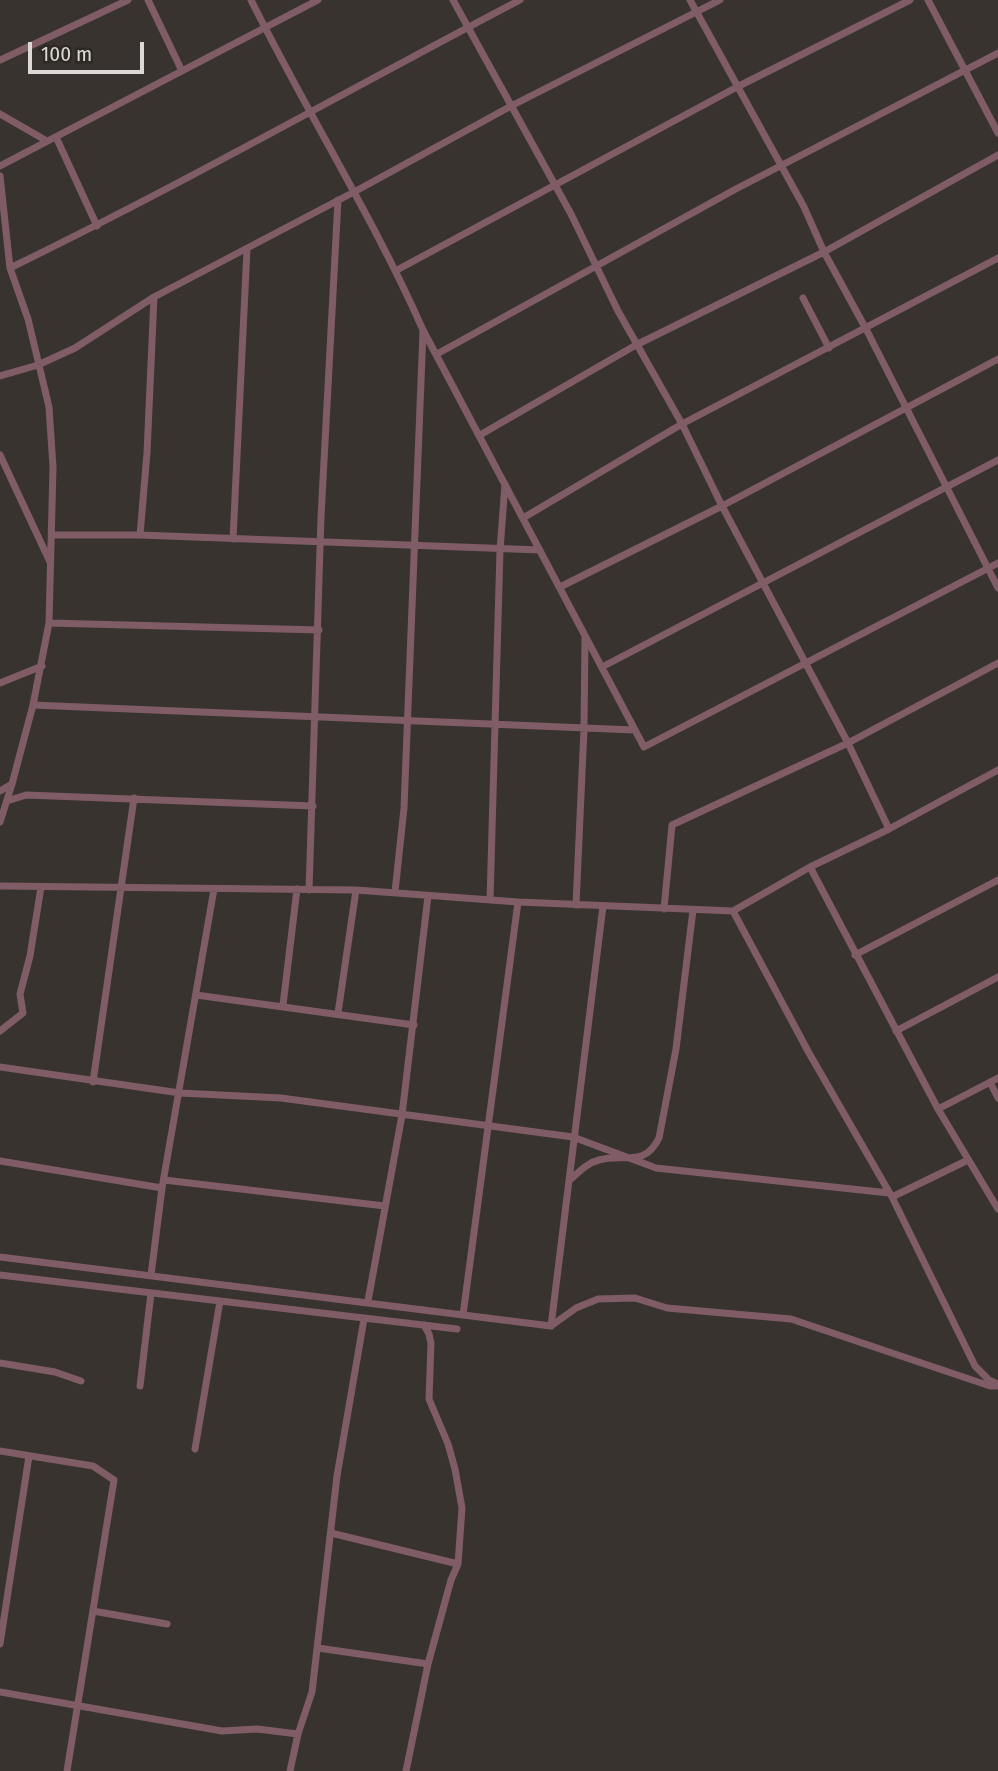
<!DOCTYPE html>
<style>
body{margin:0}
#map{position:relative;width:998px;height:1771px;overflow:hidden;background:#38332e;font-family:"Fira Sans Condensed",sans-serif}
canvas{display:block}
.scale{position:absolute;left:28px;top:42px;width:116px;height:32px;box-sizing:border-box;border:4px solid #dcd8d5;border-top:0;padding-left:9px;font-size:21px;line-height:24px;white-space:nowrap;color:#dcd8d5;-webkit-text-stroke:5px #2e2924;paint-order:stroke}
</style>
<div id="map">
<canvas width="998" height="1771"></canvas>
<div class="scale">100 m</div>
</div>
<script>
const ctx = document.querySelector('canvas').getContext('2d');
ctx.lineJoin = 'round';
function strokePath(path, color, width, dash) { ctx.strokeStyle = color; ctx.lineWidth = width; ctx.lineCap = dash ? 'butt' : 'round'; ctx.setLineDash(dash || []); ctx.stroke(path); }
const minor = new Path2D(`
 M148,0L182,71
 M251,0C306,111 373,217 423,330L644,747L998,563
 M453,0L571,214L618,311L682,424L722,506L848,743L889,829
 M690,0L804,207L824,252L866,329L998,588
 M928,0L998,133
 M0,60L128,0
 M0,114L47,141
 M56,137L97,226
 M0,166L318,0
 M0,176L10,268L28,319L49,407L53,467L49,623L33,705L12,784L0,822
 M10,268C183,184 350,89 520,0
 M397,270L737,87L910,0
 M803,298L829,348
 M437,354L734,190L998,53
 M0,376L38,365L75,348L154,297L354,192L513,105L720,0
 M480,435L636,345L824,252L998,155
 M0,455L50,562
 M523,518L682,424L998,258
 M53,535H140L540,550
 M140,535L147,453L154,297
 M233,539L247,249
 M560,587L722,506L998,359
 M49,623L319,630
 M602,667L998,460
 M0,683L42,666
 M33,705L634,730
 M0,791L12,784
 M7,801L26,795L313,806
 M810,867L938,1109L998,1209
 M0,886L356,890L518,902L733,911L810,867L889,829L998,770
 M309,890L321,517L338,200
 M395,892L404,808L423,331
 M490,900L500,550L505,484
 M576,905L584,729L585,637
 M664,909L672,825L848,743L998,663
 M733,911L809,1053L892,1197L975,1366L989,1380L998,1384
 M855,955L998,880
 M196,995L414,1025
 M283,1005L297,889
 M338,1013L356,890
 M0,1031L23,1013L20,994L30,956L41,887
 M896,1031L998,977
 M0,1067L180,1093L281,1098L573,1137L656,1168L889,1193
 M93,1082L134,798
 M990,1082L998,1098
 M938,1109L998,1078
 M0,1161L162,1188
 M571,1179C580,1171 587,1163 599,1160C625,1153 644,1168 659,1138L676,1049L693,910
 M164,1180L385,1206
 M892,1197L968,1160
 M0,1257L551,1326L576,1308L598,1299L635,1298L667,1308L791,1319L990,1386H998
 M0,1275L457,1329
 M151,1275L162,1188L214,889
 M368,1301L402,1115L428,896
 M463,1315L518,902
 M551,1326L603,906
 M0,1363L55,1372L81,1381
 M140,1386L151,1293
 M195,1449L220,1301
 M0,1451L93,1466L114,1480L67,1771
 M331,1533L458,1564
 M93,1611L167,1624
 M0,1644L29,1456
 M318,1648L428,1664
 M0,1692L222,1731L257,1729L298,1734
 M290,1771L298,1734L312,1692L337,1476L364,1319
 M406,1771L428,1664L451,1580L458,1564L462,1508L455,1469L448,1444L429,1399L431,1343L429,1334L424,1325`);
strokePath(minor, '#7f5c66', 7);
</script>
